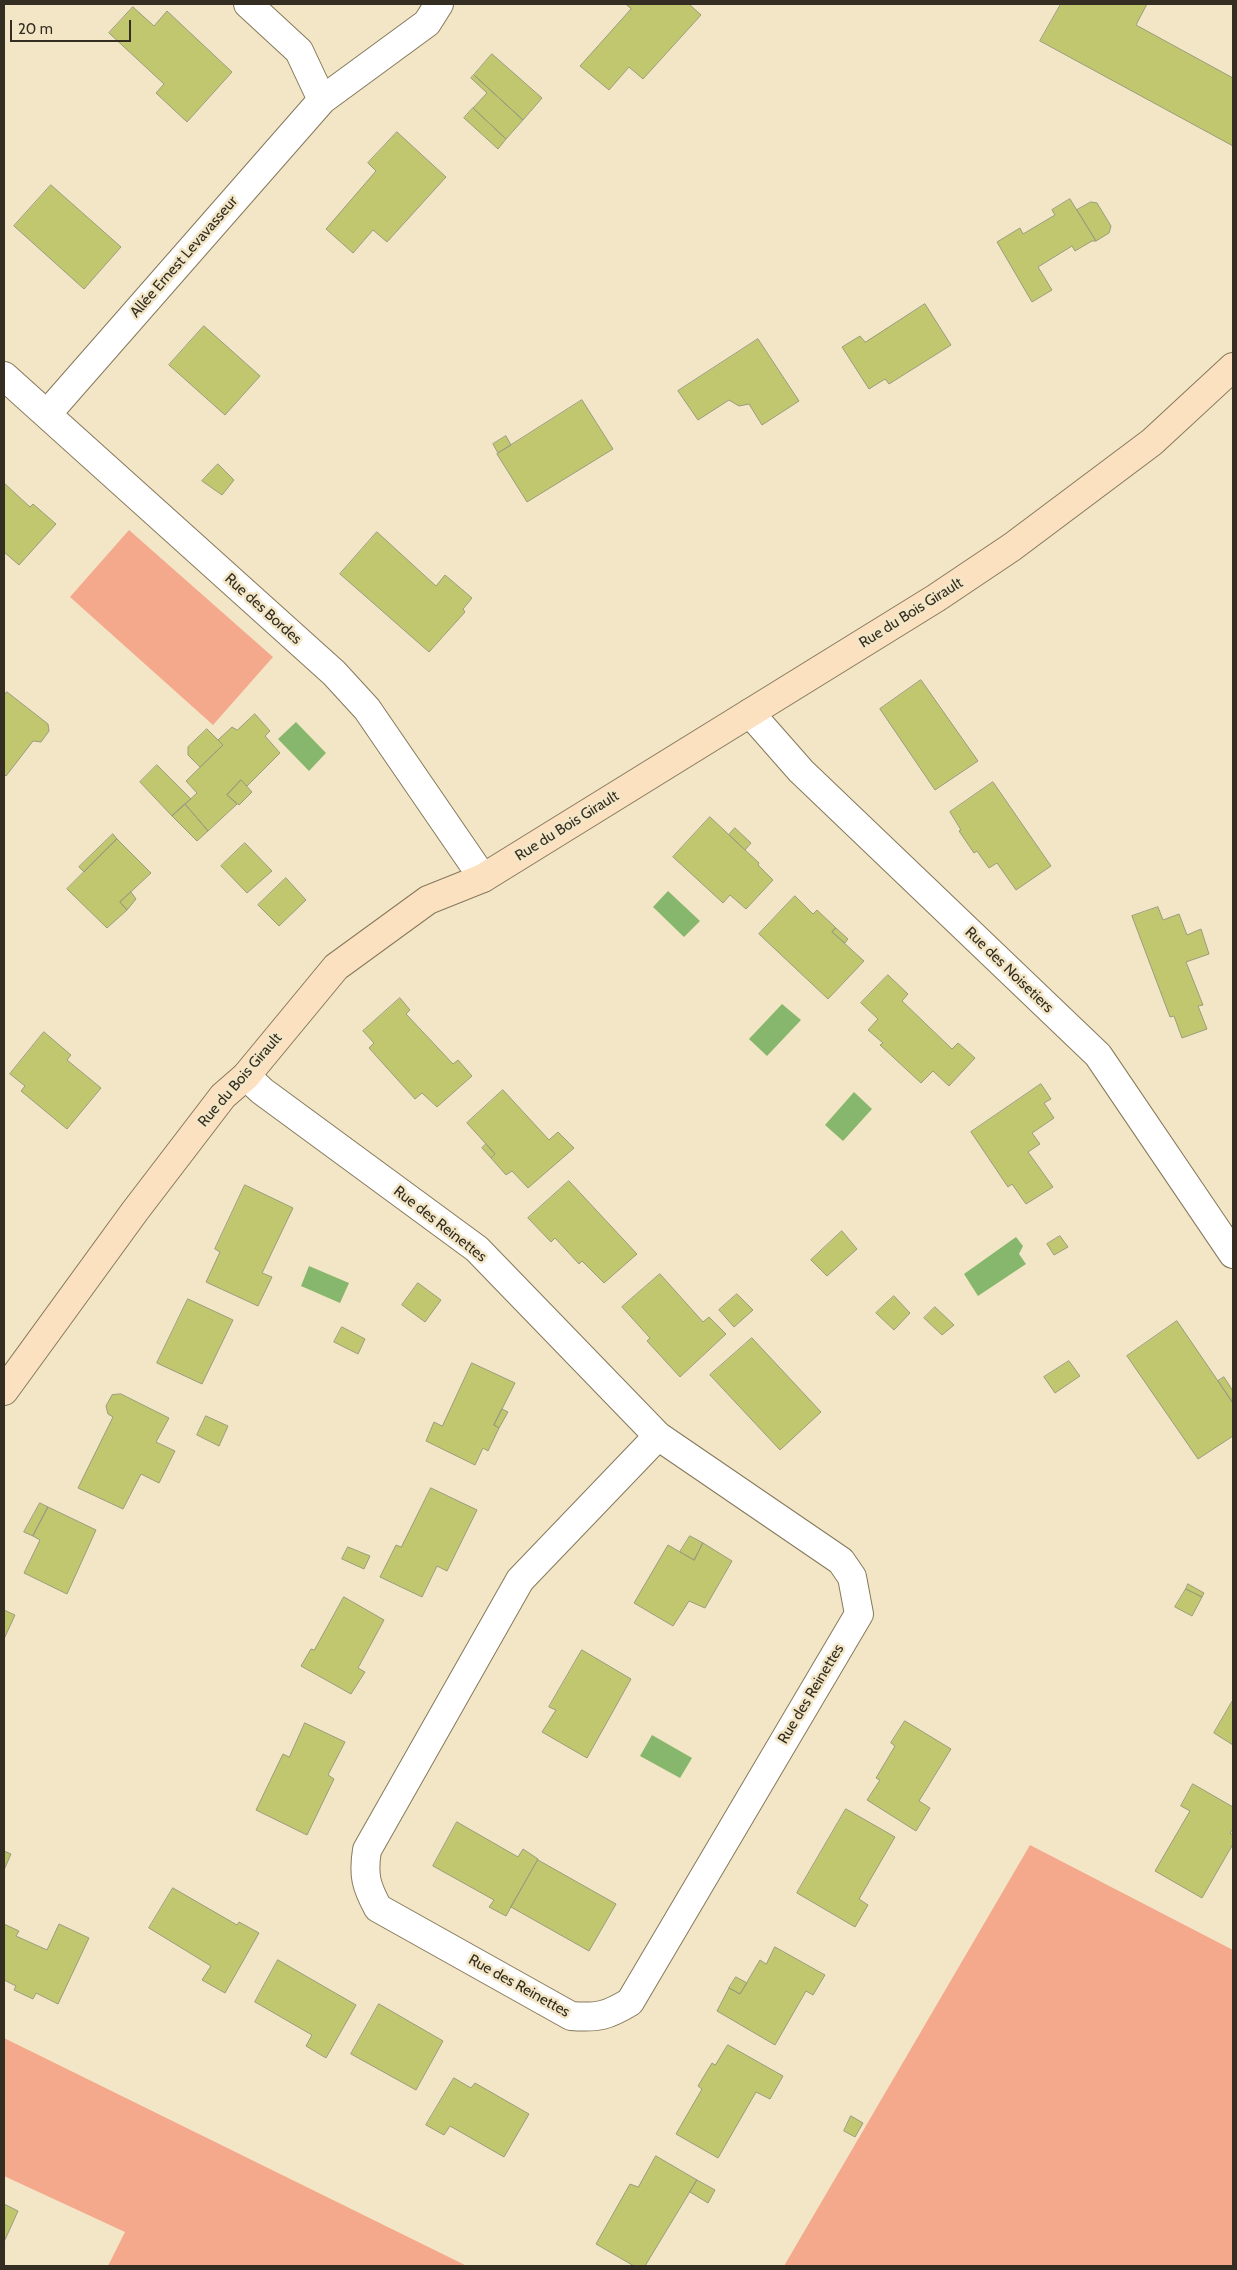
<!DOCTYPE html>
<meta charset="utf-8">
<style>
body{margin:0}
#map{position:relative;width:1237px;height:2270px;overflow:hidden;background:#f3e6c6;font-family:Cabin,sans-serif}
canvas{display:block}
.frame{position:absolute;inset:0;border:5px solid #332e21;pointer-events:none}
.scale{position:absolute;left:10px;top:20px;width:121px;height:22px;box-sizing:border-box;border:2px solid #332e21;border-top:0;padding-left:6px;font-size:15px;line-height:18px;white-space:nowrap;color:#332e21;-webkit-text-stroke:4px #f3e6c6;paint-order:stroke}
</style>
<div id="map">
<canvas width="1237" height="2270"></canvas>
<div class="frame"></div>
<div class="scale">20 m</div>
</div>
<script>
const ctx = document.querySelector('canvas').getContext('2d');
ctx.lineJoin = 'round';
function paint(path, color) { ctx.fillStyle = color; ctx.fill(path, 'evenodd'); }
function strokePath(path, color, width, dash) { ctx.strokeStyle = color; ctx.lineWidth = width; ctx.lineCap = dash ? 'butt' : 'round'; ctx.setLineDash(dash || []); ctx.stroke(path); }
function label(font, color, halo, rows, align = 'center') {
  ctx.font = font + ' Cabin,sans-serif'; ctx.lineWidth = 5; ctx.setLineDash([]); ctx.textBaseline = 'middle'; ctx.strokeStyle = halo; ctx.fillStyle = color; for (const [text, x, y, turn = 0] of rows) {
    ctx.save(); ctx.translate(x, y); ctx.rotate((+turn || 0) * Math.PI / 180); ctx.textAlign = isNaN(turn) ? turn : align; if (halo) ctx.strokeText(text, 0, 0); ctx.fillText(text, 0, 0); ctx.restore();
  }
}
const green = new Path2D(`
 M129,530L273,657L213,725L70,597Z
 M1030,1845L1233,1950V2266H784Z
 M4,2038L467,2266H108L125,2232L4,2176Z`);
const water = new Path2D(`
 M296,722L326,753L309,771L278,739Z
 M668,891L700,921L684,937L653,907Z
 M782,1004L801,1020L767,1056L749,1039Z
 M854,1092L872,1109L843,1141L825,1125Z
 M1016,1237L1023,1246L1019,1254L1026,1264L978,1296L964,1274Z
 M309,1266L349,1283L340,1303L301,1286Z
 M652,1735L692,1758L680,1778L640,1756Z`);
const building = new Path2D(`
 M626,4H689L701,15L643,79L629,67L609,90L580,66L631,9Z
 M1061,4H1147L1136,25L1233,78V146L1040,41Z
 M133,7L154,26L167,11L232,72L187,122L156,93L164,84L109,33Z
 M492,54L542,98L523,120L474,75Z
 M474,75L523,120L506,139L473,108L487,93L471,78Z
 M473,108L506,139L498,149L464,118Z
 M397,132L446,177L387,242L373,230L353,253L326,229L376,171L368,163Z
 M51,185L121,247L84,289L14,226Z
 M1070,199L1096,241H1092L1075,251L1072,246L1038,267L1052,290L1032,302L997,242L1020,228L1023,234L1055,215L1052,210Z
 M1091,202L1097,203L1111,226L1109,233L1096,241L1077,210Z
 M925,304L951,345L889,384L885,379L869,389L842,347L860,336L865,342Z
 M204,326L260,376L225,415L169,365Z
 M758,339L799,401L762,425L749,404L739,406L729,400L698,420L678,391Z
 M582,400L613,449L527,502L497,454Z
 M506,436L511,445L498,453L493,444Z
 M218,464L234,480L222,495L202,481Z
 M4,483L30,507L33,504L56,524L19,565L4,552Z
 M377,532L436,586L445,575L472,598L463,609L465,612L429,652L340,574Z
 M921,680L978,761L935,790L880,709Z
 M7,692L48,724L49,731L41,742L33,741L6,776L4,774V696Z
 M255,714L270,731L265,736L280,753L247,786L241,780L227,795L237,804L208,831L185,804L197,793L186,781L223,745L218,740L232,727L237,730Z
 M207,729L223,745L200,767L188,755V747Z
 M157,765L191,799L172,816L140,782Z
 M241,780L252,792L239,805L227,795Z
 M993,782L1051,866L1016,890L997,863L989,868L977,851L974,853L959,831L961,830L950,812Z
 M185,804L208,831L197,841L172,816Z
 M710,817L759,863L758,865L773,880L746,909L730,895L723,903L673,857Z
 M735,828L751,843L745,850L729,835Z
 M113,834L117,839L84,872L79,867Z
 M117,839L151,873L120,902L127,910L107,928L67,889Z
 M245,843L272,871L247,893L221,866Z
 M286,878L306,900L279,926L258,905Z
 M131,892L136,899L127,910L120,902Z
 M795,896L813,914L817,910L836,928L832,932L864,961L828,999L759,934Z
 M1158,907L1163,920L1179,914L1187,935L1201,929L1209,954L1186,962L1203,1005L1198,1006L1207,1029L1182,1038L1174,1016L1170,1017L1132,916Z
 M836,928L848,939L845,943L832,932Z
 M888,975L908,994L902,1001L952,1049L958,1043L975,1058L949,1086L933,1071L921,1083L880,1045L883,1043L868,1030L878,1019L861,1003Z
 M400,998L410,1010L406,1014L453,1064L458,1060L472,1076L437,1107L422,1093L415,1099L369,1048L374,1043L363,1031Z
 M44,1032L71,1055L67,1060L101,1088L67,1129L21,1091L25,1086L10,1074Z
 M1041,1084L1051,1099L1044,1103L1054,1118L1032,1133L1040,1144L1028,1152L1053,1187L1026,1204L1012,1184L1008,1187L971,1132Z
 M503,1090L549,1140L558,1132L574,1148L528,1188L512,1171L506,1175L491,1158L495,1154L467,1123Z
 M486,1144L495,1154L491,1158L482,1148Z
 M569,1181L637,1254L604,1283L582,1261L579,1264L555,1238L551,1242L528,1218Z
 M245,1185L293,1208L262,1273L272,1277L258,1306L206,1282L220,1252L215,1249Z
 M842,1231L857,1249L827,1276L811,1260Z
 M1060,1236L1068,1247L1054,1255L1047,1244Z
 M660,1274L703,1322L709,1317L726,1334L680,1377L647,1341L650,1338L622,1307Z
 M418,1283L441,1300L425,1322L402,1305Z
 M737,1294L753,1310L734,1327L719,1310Z
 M894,1296L910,1313L894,1330L876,1313Z
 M188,1299L233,1320L202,1384L157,1363Z
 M935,1307L954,1325L942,1335L924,1318Z
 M1177,1321L1233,1403V1436L1198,1459L1127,1356Z
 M342,1327L365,1339L358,1354L334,1342Z
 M752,1338L821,1412L780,1450L710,1375Z
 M1069,1361L1080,1376L1055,1393L1044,1377Z
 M472,1363L515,1383L494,1425L499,1428L488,1451L483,1448L475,1465L426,1441L434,1422L442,1426Z
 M1224,1377L1233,1391L1232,1402L1218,1381Z
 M121,1394L169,1418L156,1442L175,1451L159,1483L141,1474L123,1509L78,1488L113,1417L108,1414L106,1406L112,1395Z
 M502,1409L508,1412L499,1428L494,1425Z
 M206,1416L228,1426L219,1446L197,1435Z
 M431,1488L477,1510L447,1571L437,1566L422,1597L380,1577L396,1545L401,1547Z
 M40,1503L48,1507L33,1536L24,1532Z
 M48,1507L96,1530L67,1594L24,1573L40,1540L33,1536Z
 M690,1536L703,1543L694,1560L680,1552Z
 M703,1543L732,1561L705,1608L689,1601L673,1626L634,1603L668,1545L694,1560Z
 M348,1547L370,1556L364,1569L342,1559Z
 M1188,1584L1204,1593L1202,1597L1186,1589Z
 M1186,1589L1202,1597L1192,1616L1175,1607Z
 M344,1597L384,1620L358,1668L365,1672L351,1694L301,1666L311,1649L314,1650Z
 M4,1610L15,1615L4,1639Z
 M582,1650L631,1679L587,1758L542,1732L556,1710L549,1707Z
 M1233,1700V1745L1214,1733Z
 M905,1721L951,1749L919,1801L930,1808L916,1831L867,1800L880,1780L876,1778L895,1746L891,1743Z
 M305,1723L345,1742L328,1775L334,1779L307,1835L256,1810L283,1754L289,1757Z
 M1193,1784L1233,1807V1829L1230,1833L1233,1835V1844L1202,1898L1155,1871L1190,1811L1181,1806Z
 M846,1809L895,1837L859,1899L868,1905L855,1927L797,1893Z
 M457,1822L518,1857L523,1849L538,1859L506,1916L489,1907L494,1900L433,1866Z
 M4,1851L11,1854L4,1870Z
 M538,1860L616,1904L589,1951L511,1907Z
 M173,1888L237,1925L239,1922L259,1933L225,1993L202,1980L211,1966L149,1928Z
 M4,1924L19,1931L16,1936L47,1950L59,1924L89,1938L58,2004L36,1993L33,1999L14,1990L16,1986L4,1980Z
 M775,1947L825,1975L813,1995L806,1991L775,2045L717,2011L729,1988L740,1994L760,1960L766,1964Z
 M278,1960L356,2005L326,2058L306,2046L312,2035L255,2002Z
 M736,1977L747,1983L740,1994L729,1988Z
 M379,2004L443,2041L416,2090L351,2054Z
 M728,2045L783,2076L770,2099L756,2092L718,2158L676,2134L702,2089L698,2086L712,2063L715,2065Z
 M454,2078L471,2088L475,2083L529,2114L504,2157L450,2126L444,2135L426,2125Z
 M851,2116L863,2123L855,2137L844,2131Z
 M656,2156L697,2180L645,2266H634L596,2244L630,2184L638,2187Z
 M697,2180L715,2190L708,2203L690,2192Z
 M4,2204L18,2211L4,2242Z`);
const street = new Path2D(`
 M248,4L299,51L322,100
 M4,376L334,673L367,709L483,878
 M47,414L322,100L427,23L439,4
 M750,713L801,771L1098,1055L1233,1254
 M246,1076L262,1091L477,1249L658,1436L520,1580L367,1850C363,1875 366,1886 378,1908L571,2016C598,2018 607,2016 630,2002L859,1614L852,1577L841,1561L658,1436`);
const secondary = new Path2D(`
 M4,1391L135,1211L223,1096L246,1076L336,967L428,900L483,878L936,598L1012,547L1152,442L1233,367`);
const streetNames = [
 ["Allée Ernest Levavasseur",184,257,-49],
 ["Rue des Bordes",263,609,42],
 ["Rue du Bois Girault",911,613,-32],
 ["Rue du Bois Girault",567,826,-32],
 ["Rue des Noisetiers",1009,970,44],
 ["Rue du Bois Girault",240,1080,-49],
 ["Rue des Reinettes",440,1224,38],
 ["Rue des Reinettes",811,1694,-59],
 ["Rue des Reinettes",519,1986,29]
];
paint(green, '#f4a98d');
paint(water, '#87b66d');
paint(building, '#c1c76f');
strokePath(building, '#999c7d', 1);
strokePath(street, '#85795c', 30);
strokePath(secondary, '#85795c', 30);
strokePath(street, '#fff', 28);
strokePath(secondary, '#fce1c1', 28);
label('15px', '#332e21', '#f3e6c6', streetNames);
</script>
